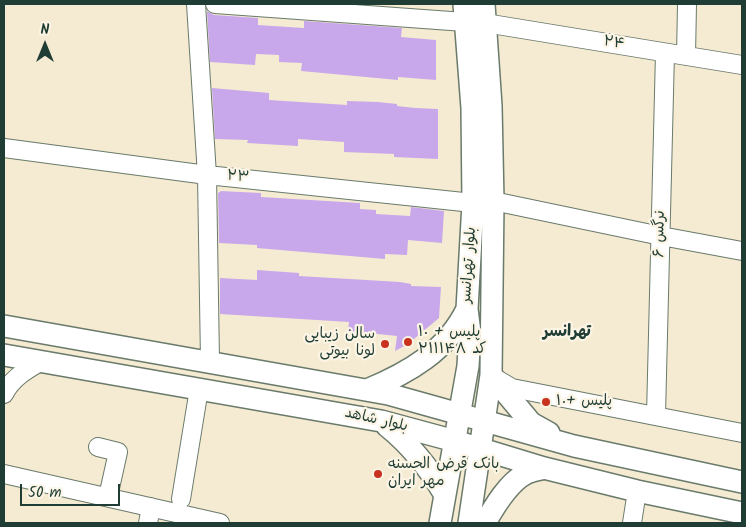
<!DOCTYPE html>
<meta charset="utf-8">
<style>
body{margin:0}
#map{position:relative;width:746px;height:527px;overflow:hidden;background:#f5ebd2;font-family:Kalam,sans-serif}
canvas{display:block}
.frame{position:absolute;inset:0;border:5px solid #1f3d34;pointer-events:none}
.north{position:absolute;left:20px;top:20px;width:50px;height:50px;-webkit-text-stroke:4px #fcf5e5;paint-order:stroke;rotate:0deg;font-size:14px;font-weight:700;line-height:20px;text-align:center;color:#1f3d34}
.north::after{content:'';display:block;margin:auto;width:18px;height:22px;background:#1f3d34;clip-path:polygon(50% 0,100% 100%,50% 72%,0 100%)}
.scale{position:absolute;left:20px;top:484px;width:100px;height:22px;box-sizing:border-box;border:2px solid #1f3d34;border-top:0;padding-left:6px;font-size:15px;line-height:18px;white-space:nowrap;color:#1f3d34;-webkit-text-stroke:4px #fcf5e5;paint-order:stroke}
</style>
<div id="map">
<canvas width="746" height="527"></canvas>
<div class="frame"></div>
<div class="north">N</div>
<div class="scale">50 m</div>
</div>
<script>
const ctx = document.querySelector('canvas').getContext('2d');
ctx.lineJoin = 'round';
function paint(path, color) { ctx.fillStyle = color; ctx.fill(path, 'evenodd'); }
function strokePath(path, color, width, dash) { ctx.strokeStyle = color; ctx.lineWidth = width; ctx.lineCap = dash ? 'butt' : 'round'; ctx.setLineDash(dash || []); ctx.stroke(path); }
function label(font, color, halo, rows, align = 'center') {
  ctx.font = font + ' Kalam,"Playpen Sans Arabic",sans-serif'; ctx.lineWidth = 4.5; ctx.setLineDash([]); ctx.textBaseline = 'middle'; ctx.strokeStyle = halo; ctx.fillStyle = color; for (const [text, x, y, turn = 0] of rows) {
    ctx.save(); ctx.translate(x, y); ctx.rotate((+turn || 0) * Math.PI / 180); ctx.textAlign = isNaN(turn) ? turn : align; if (halo) ctx.strokeText(text, 0, 0); ctx.fillText(text, 0, 0); ctx.restore();
  }
}
const building = new Path2D(`
 M207,11L214,15L258,18V25L304,28V21L402,28L401,37L436,40V80L398,77V80L301,71L302,63L279,62V55L256,54L255,65L210,62Z
 M212,88L269,93V100L347,105V101L378,102L397,104V106L415,108L438,109V159L394,157V154L344,152V142L298,139V146L247,143L248,140L215,139Z
 M221,191L261,193V197L360,203V209L376,210V214L410,216L411,207L444,211L442,243L408,240L407,255L385,254V259L257,248V245L219,243L218,193Z
 M257,270L299,273V276L400,282L411,284V286L441,287L439,318L408,344L395,351L397,336L348,331L349,322L220,314V278L257,280Z`);
const minor = new Path2D(`
 M196,4L207,175L210,361
 M215,4L465,22
 M485,23L742,65
 M686,56L687,4
 M4,148L207,175L473,203
 M493,201L661,236L742,251
 M495,378L512,388L742,433
 M4,394C12,378 26,370 42,361
 M656,415L665,53
 M98,447L118,452L108,497
 M4,474L220,523
 M181,499L199,389
 M148,523L151,507
 M632,523L637,491`);
const major = new Path2D(`
 M4,326L388,394L574,446L742,482
 M4,355L381,421L455,441L544,468L637,491L742,513
 M491,375L531,423L549,433
 M367,390C408,373 447,351 467,309
 M387,426C412,446 429,468 445,495
 M440,523L468,366L470,333L467,309L473,203L472,108L464,4
 M469,523L491,375L493,201L491,106L484,4
 M485,523C494,507 508,483 525,474C530,471 538,470 544,468`);
const markers = [
 [408,342,5,"#c8321e"],
 [385,344,5,"#c8321e"],
 [546,402,5,"#c8321e"],
 [378,474,5,"#c8321e"]
];
const streetNames = [
 ["۲۴",614,44,9],
 ["۲۳",238,178,6],
 ["نرگس ۶",661,234,-89],
 ["بلوار تهرانسر",470,265,-86],
 ["بلوار شاهد",376,421,13]
];
const poiNames = [
 ["پلیس + ۱۰",418,333],
 ["کد ۲۱۱۱۴۸",418,350],
 ["سالن زیبایی",375,335,"right"],
 ["لونا بیوتی",375,352,"right"],
 ["پلیس +۱۰",556,402],
 ["بانک قرض الحسنه",388,465],
 ["مهر ایران",388,482]
];
const neighbourhoodNames = [
 ["تهرانسر",567,333]
];
paint(building, '#c8a8eb');
strokePath(minor, '#6a7a6b', 20);
strokePath(major, '#6a7a6b', 24);
strokePath(minor, '#fff', 18);
strokePath(major, '#fff', 21);
for (const [x, y, r, color] of markers) { const dot = new Path2D(); dot.arc(x, y, r, 0, 2 * Math.PI); ctx.fillStyle = color; ctx.fill(dot); strokePath(dot, '#fcf5e5', 2); }
label('15px', '#1f3d34', '#fcf5e5', streetNames);
label('15px', '#1f3d34', '#fcf5e5', poiNames, 'left');
label('bold 16px', '#1f3d34', '#fcf5e5', neighbourhoodNames);
</script>
